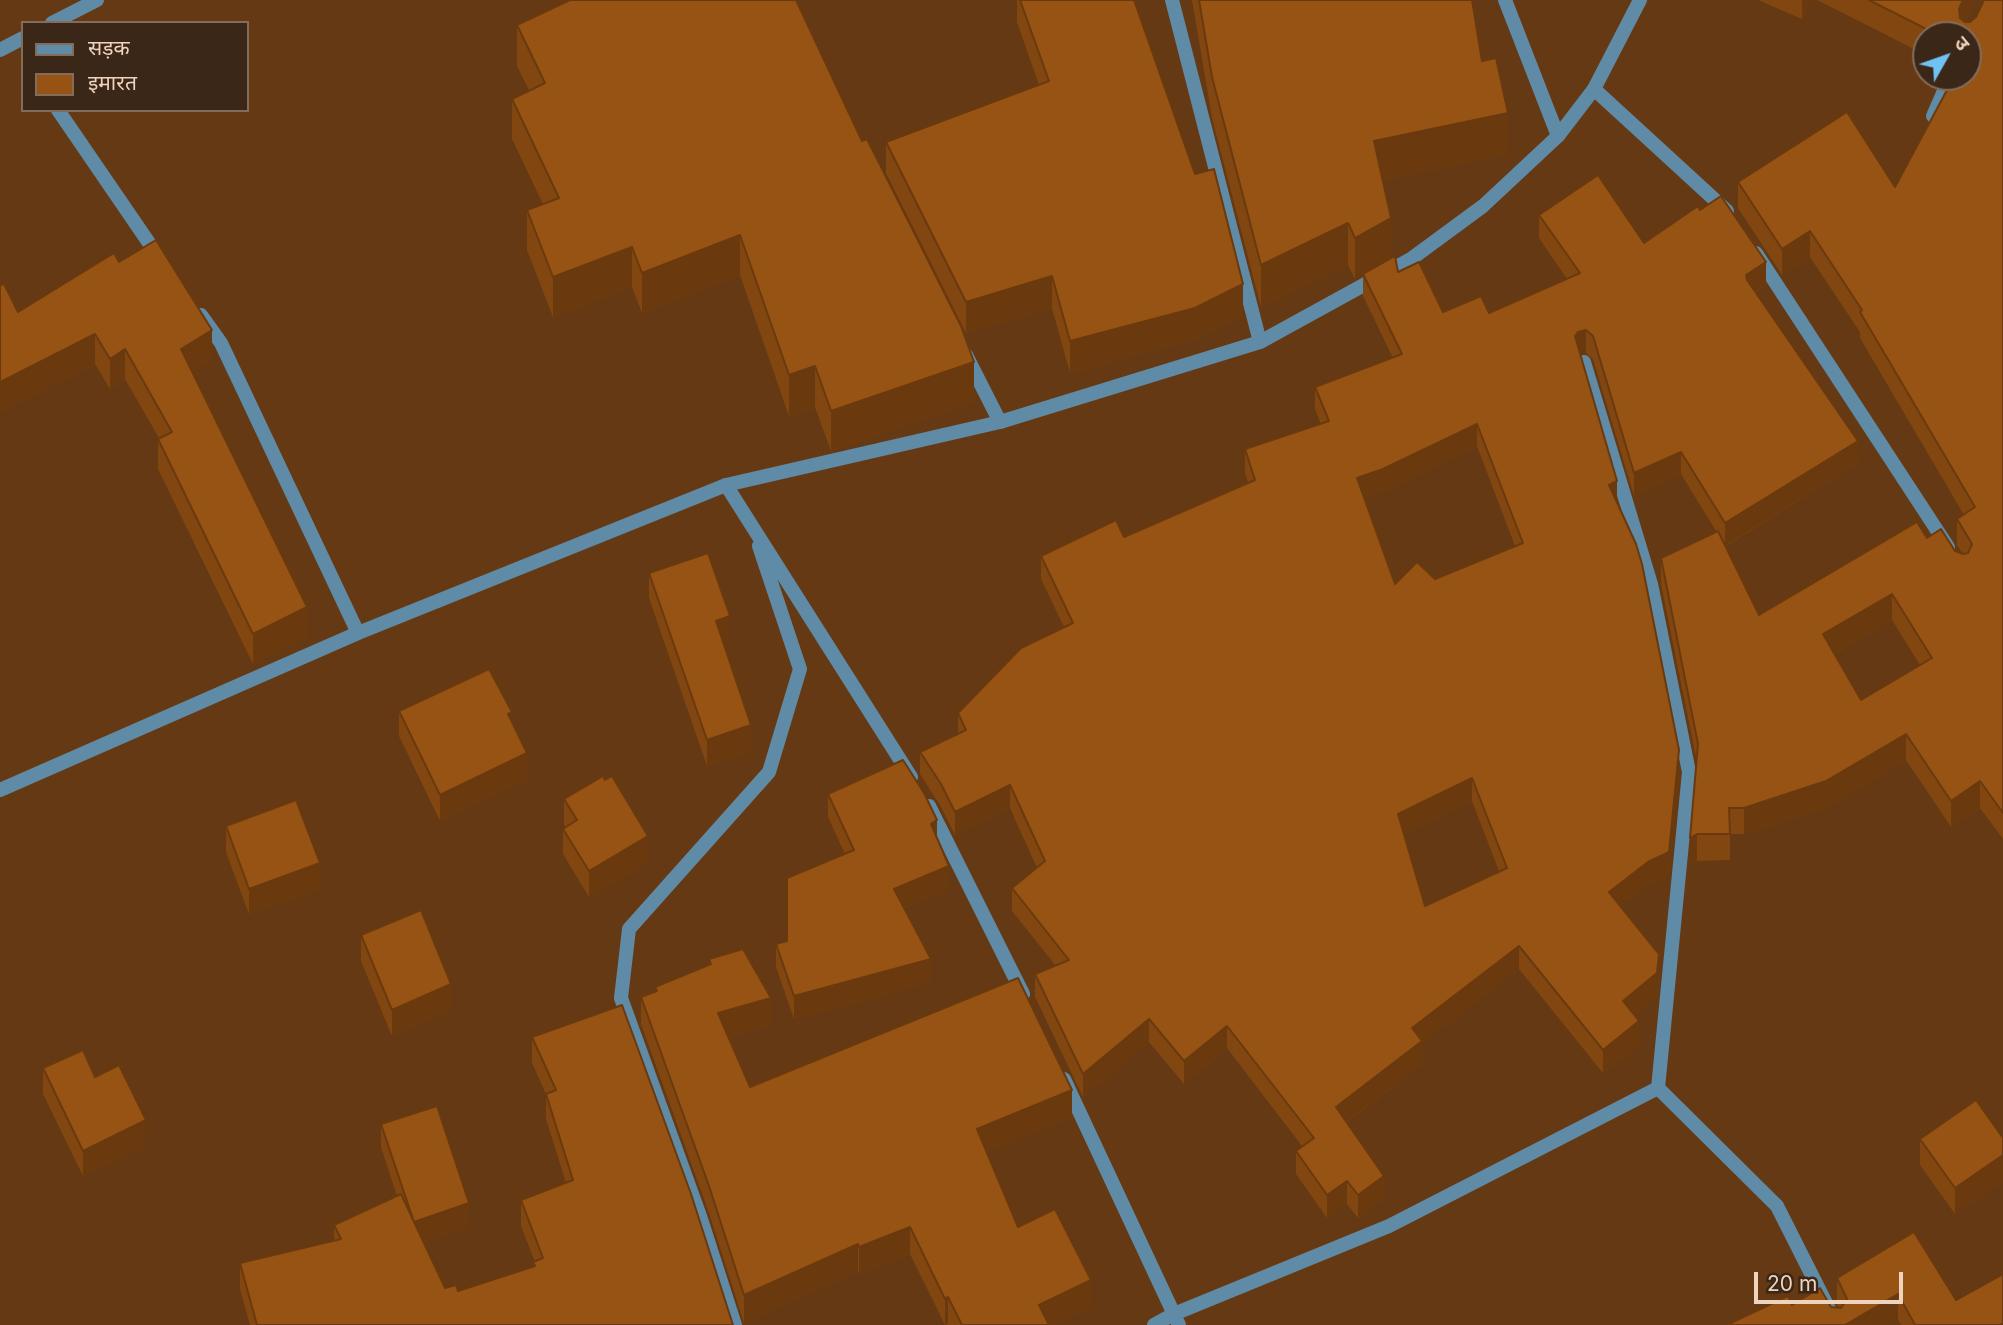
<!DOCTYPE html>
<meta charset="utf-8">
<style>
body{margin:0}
#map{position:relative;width:2003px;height:1325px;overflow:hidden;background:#653913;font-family:Inter,"Noto Sans Devanagari",sans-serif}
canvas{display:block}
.legend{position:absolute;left:21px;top:21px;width:228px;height:91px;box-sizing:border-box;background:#3b2717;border:2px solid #836c5a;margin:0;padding:9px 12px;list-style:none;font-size:21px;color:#eed3bf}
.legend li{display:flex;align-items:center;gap:14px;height:35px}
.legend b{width:35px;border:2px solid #836c5a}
.north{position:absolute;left:1912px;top:21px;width:70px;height:70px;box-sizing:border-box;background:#3b2717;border:2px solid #836c5a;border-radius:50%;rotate:50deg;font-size:19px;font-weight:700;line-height:28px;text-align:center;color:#eed3bf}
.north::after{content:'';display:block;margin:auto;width:24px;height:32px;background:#6fc2f4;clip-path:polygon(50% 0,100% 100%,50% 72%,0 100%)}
.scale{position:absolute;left:1754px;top:1272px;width:149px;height:32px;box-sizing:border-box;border:4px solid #eed3bf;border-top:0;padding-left:9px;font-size:21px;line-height:24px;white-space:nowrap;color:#eed3bf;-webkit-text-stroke:5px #3b2717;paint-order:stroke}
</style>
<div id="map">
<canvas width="2003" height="1325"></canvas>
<ul class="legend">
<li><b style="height:9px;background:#5f8ba7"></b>सड़क</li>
<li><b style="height:19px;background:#975314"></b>इमारत</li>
</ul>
<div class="north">उ</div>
<div class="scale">20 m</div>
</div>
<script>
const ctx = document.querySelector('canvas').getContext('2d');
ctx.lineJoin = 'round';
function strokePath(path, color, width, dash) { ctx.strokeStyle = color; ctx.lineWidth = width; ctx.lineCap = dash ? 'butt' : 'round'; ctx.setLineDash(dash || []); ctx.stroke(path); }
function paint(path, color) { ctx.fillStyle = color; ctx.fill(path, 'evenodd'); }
const minor = new Path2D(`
 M1172,0L1260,342
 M1505,0L1558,136
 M52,23L97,0
 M0,50L23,38
 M1594,89L1727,211
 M58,110L160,259
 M1933,116L1950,77
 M1756,253L1948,547
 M201,315L221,343L358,633
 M966,355L1000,422
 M1584,362L1651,584L1689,772L1658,1088
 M726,485L911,777
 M929,806L1023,994
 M1064,1079L1179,1325
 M735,1325L700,1216L621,998L629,929L769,772L800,669L759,546
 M1154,1325L1174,1314L1389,1226L1658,1088L1777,1206L1837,1325`);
const tertiary = new Path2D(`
 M0,790L358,633L726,485L1000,422L1260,342L1411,259L1483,206L1558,136L1594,89L1640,0`);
const wall = new Path2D(`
 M1017,0H1134L1243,315L1195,339L1070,373L1052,308L966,333L886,173V142L1039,85L1017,22Z
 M1192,0H1472L1482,61L1508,154L1383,180L1391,258L1398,272L1443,312L1489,313L1567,279L1539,238V215L1644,243L1766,285L1756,292L1858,463L1726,546L1759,615L1927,538L1963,554L1957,545V519L1964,515L1860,338V332L1810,257L1782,275L1738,208V182L1895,187L1968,77V35H1926V55L1817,0H1975L1965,22H1970L2003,0V839L1980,808L1951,827L1906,760L1826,808L1744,834H1730V860L1697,861L1690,864L1697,762L1661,584V558L1716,531L1681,474L1634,496L1593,359L1586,353L1580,354L1617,503L1679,773L1669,874L1648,885L1620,906L1659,977L1657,996L1634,1015L1639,1044L1603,1073L1519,969L1422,1043V1064L1347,1122L1384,1199L1358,1218L1347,1204L1327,1218L1296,1174V1151L1302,1146L1227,1048L1184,1084L1149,1042L1083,1097L1035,997V974L1056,966L1012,911V888L1037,868L1010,808L955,835L941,807L920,774V752L958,734V713L1064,627L1041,579V556L1124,537L1248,482L1245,472V449L1321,424L1315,409V387L1393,358L1363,296V274L1355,279L1348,265L1261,307L1212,118ZM1477,446L1515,546L1435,579L1395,584L1364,498L1383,492ZM1892,620L1920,665L1861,700L1834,654ZM1472,801L1499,871L1425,906L1404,834Z
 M1758,0H1810L1802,19Z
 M517,25L974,402L831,451L815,407L789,416L740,275L642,313L632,287L553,317L527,250V210L543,204L512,139V99L529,90L517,66Z
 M119,262L212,360L192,372L307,637L253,664L158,469V439L159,438L125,379L110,389L95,364L0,412V285L18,312Z
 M649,573L730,642L723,644L751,751L707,766L649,598Z
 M399,711L512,722L527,779L440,821L399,736Z
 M828,794L937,838L949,889L904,908L931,982L794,1019L776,967V944L787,941L845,854L828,817Z
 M564,799L648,862L589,897L563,854V829L566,827L564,825Z
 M226,826L320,889L249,914L226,852Z
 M361,935L451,1010L392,1036L361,961Z
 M709,959L771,1025L729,1037L750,1087L1072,1117L986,1152L1018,1227L1091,1307L1053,1325H945L910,1254L859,1274L858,1271L744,1323L709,1213L641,1024V997L655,991V987L709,964Z
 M532,1037L733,1325H250L240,1289V1263L334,1241V1225L397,1196L381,1147V1124L469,1226L423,1242L445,1288L458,1291L533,1266V1262H535L521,1226V1200L566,1183L546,1119V1094L532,1063Z
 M43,1068L95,1077L146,1146L83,1176L43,1094Z
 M2003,1138V1181L1955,1214L1920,1165V1139Z
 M1837,1278L1956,1300L2003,1325H1901L1898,1319L1792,1305L1839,1308L1837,1304Z`);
const shadedWall = new Path2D(`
 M1802,0H1810L1802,19Z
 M1963,0H1975L1959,35V9Z
 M1508,113V154L1374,182V141Z
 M1391,218V259L1355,279V238Z
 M1348,223V265L1261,307V265Z
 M1810,231V257L1782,275V249Z
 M740,235V275L642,313V273Z
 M632,247V287L553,317V277Z
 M1766,262V285L1746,298V275Z
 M1052,276V308L966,333V302Z
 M1243,284V315L1195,339L1070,373V341Z
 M212,330V360L181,379V349Z
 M1586,330V353L1578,355L1575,336L1578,332Z
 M95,334V364L0,412V382Z
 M125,349V379L110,389V359Z
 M974,362V402L831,451V411Z
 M815,366V407L789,416V375Z
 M1477,424V446L1383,492L1357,501V478Z
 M1858,441V463L1725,546V523Z
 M1681,452V474L1634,496V473Z
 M1617,481V504L1609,485Z
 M1892,594V620L1823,660V634Z
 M307,607V637L253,664V634Z
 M730,616V642L716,647V621Z
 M751,725V751L707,766V740Z
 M1906,734V760L1826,808L1744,834V808Z
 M1679,750V773L1669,874L1648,885L1609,914V892Z
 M527,753V779L440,821V795Z
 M1472,778V801L1398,837V814Z
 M1980,781V808L1951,827V801Z
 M1010,785V808L955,835V812Z
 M937,820V843L931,824Z
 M1697,834V861L1690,864V838Z
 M648,836V862L589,897V871Z
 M320,863V889L249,914V889Z
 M949,866V889L894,912V889Z
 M1519,946V969L1422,1043V1064L1336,1130V1107L1412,1028Z
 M1659,954V977L1657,996L1623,1024V1001Z
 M931,959V982L794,1019V996Z
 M451,984V1010L392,1036V1010Z
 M771,998V1025L718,1040V1013Z
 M1149,1019V1042L1083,1097V1074Z
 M1639,1021V1044L1603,1073V1050Z
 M1227,1026V1048L1184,1084V1061Z
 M1072,1090V1117L977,1156V1129Z
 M146,1120V1146L83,1176V1151Z
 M2003,1155V1181L1955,1214V1188Z
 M1384,1176V1199L1358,1218V1195Z
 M1347,1181V1204L1327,1218V1195Z
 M469,1203V1226L414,1245V1222Z
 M910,1227V1254L859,1274V1247Z
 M858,1244V1271L744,1323V1295Z
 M1091,1280V1307L1053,1325H1039V1305Z
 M1898,1294V1319L1888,1325H1845Z
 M948,1297V1324L945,1325V1299Z`);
const building = new Path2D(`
 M570,0H796L862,141L867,139L961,326L974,362L831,411L815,366L789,375L740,235L642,273L632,247L553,277L527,210L559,198L512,99L545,83L517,25Z
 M1020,0H1134L1195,174L1214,169L1243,284L1195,308L1070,341L1052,276L966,302L886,142L1049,81Z
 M1199,0H1472L1482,61L1496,58L1508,113L1374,141L1391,218L1355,238L1348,223L1261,265L1212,77Z
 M1869,0H1963L1959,9L1960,18L1965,22H1970L1976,17L1984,0H2003V813L1980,781L1951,801L1906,734L1826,781L1744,808H1729L1730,834H1697L1690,838L1698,744L1661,558L1718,531L1759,615L1917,522L1927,538L1941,529L1955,551L1963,554L1968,553L1972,544L1957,519L1975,507L1860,312L1862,310L1810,231L1782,249L1738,182L1847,112L1895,187L1954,77H1968V35H1938ZM1892,594L1932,658L1861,700L1823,634Z
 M1598,175L1644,243L1698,206L1700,210L1721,196L1766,262L1746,275L1747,280L1858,441L1725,523L1681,452L1634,473L1593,336L1586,330L1578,332L1575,336L1617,481L1609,485L1636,544L1642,564L1679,750L1669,852L1648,862L1609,892L1659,954L1657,973L1623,1001L1639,1021L1603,1050L1519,946L1412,1028L1422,1041L1336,1107L1384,1176L1358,1195L1347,1181L1327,1195L1296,1151L1314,1138L1227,1026L1184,1061L1149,1019L1083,1074L1035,974L1069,960L1012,888L1045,861L1010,785L955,812L941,784L920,752L966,730L958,713L1021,648L1073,623L1041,556L1116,520L1124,537L1255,480L1245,449L1329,421L1315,387L1402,354L1363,274L1395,256L1398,272L1419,262L1443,312L1481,296L1489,313L1580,273L1539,215ZM1477,424L1523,543L1435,579L1417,562L1395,584L1357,478L1383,469ZM1472,778L1507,868L1425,906L1398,814Z
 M156,240L212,330L181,349L307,607L253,634L158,439L172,432L125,349L110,359L95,334L0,382V285L4,284L18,312L114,253L119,262Z
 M708,553L730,616L716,621L751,725L707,740L649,573Z
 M489,669L512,712L508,714L527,753L440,795L399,711Z
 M903,760L924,793L937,820L931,824L949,866L894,889L931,959L794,996L776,944L787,941V878L854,850L828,794Z
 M603,776L605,780L612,776L648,836L589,871L563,829L577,820L564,799Z
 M296,800L320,863L249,889L226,826Z
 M421,910L451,984L392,1010L361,935Z
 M743,949L771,998L718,1013L750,1087L1018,978L1072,1090L977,1129L1018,1227L1055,1209L1091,1280L1039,1305L1049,1325H962L948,1297L945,1299L910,1227L859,1247L858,1244L744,1295L709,1186L641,997L657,991L655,987L711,964L709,959Z
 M622,1005L691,1194L733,1325H257L240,1263L341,1239L334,1225L401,1194L445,1288L456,1285L458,1291L535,1266L533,1262L543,1258L521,1200L573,1180L546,1094L556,1090L532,1037Z
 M83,1050L95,1077L119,1065L146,1120L83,1151L43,1068Z
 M1976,1100L2003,1138V1155L1955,1188L1920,1139Z
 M437,1106L469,1203L414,1222L381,1124Z
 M1914,1232L1956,1300L2003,1274V1323L2000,1325H1915L1898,1294L1845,1325H1727L1788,1296L1792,1305L1820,1288L1831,1307L1841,1308L1847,1299L1837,1278Z`);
strokePath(minor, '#5f8ba7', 14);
strokePath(tertiary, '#5f8ba7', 14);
paint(wall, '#824711');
paint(shadedWall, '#6a3a0e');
paint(building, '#975314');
strokePath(building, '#6a3a0e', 2);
</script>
